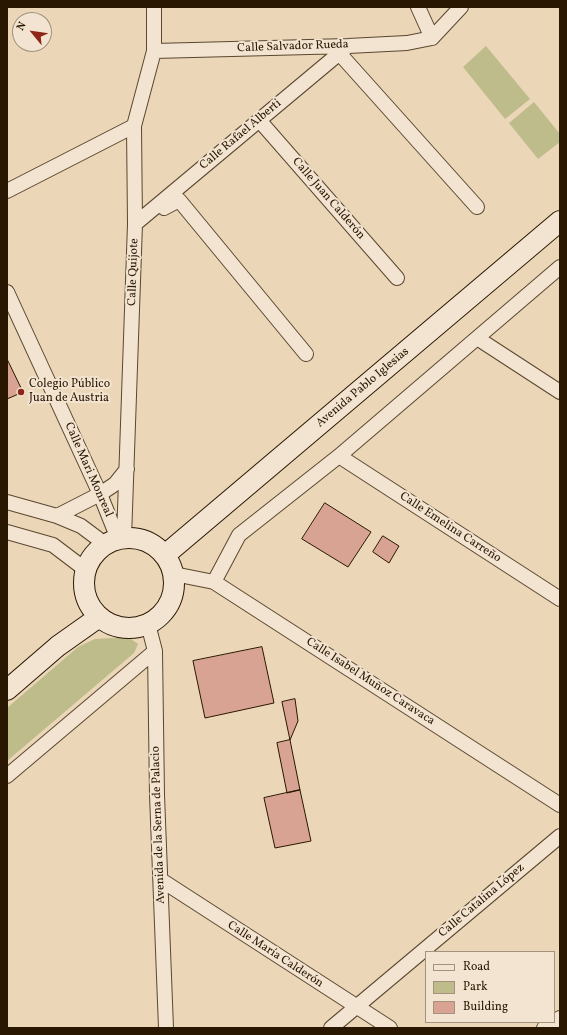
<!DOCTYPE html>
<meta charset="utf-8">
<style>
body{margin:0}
#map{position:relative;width:567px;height:1035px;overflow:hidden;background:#ebd6b8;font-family:Vollkorn,serif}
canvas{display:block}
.frame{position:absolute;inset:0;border:8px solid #291701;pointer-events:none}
.legend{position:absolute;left:425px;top:951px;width:130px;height:72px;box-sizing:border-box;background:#f2e4d1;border:1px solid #a2927e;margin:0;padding:5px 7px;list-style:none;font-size:12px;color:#291701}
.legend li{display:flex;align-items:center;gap:8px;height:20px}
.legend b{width:20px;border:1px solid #a2927e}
.north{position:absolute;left:12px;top:12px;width:40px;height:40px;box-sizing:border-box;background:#f2e4d1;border:1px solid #a2927e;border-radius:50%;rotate:299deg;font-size:11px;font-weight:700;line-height:16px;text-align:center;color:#291701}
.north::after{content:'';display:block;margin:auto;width:14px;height:18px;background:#8f2418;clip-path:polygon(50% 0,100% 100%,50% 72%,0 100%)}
</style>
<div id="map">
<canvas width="567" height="1035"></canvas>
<div class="frame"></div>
<ul class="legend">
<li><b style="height:5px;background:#f2e4d1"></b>Road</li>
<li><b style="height:11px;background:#bebc8a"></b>Park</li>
<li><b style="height:11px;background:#d9a393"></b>Building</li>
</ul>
<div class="north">N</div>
</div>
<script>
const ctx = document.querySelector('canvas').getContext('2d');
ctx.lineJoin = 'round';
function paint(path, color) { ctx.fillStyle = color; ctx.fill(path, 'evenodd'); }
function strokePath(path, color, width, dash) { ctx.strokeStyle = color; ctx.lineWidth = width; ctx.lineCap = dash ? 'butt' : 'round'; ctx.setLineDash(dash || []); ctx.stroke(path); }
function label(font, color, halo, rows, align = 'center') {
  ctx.font = font + ' Vollkorn,serif'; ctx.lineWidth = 4; ctx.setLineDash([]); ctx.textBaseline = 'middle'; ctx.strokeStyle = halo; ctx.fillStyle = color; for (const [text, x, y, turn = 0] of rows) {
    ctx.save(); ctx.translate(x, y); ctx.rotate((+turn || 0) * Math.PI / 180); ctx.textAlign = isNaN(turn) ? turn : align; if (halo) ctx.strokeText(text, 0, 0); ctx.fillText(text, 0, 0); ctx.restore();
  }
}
const green = new Path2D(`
 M486,46L530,99L505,119L463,67Z
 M534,102L560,134V142L538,159L509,123Z
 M128,637L138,644L134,653L7,761V708L78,647L95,639Z`);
const building = new Path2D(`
 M7,359L23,392L7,399Z
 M325,503L371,532L348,567L302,539Z
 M383,536L399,546L389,563L373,552Z
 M262,647L274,703L205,718L193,661Z
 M295,699L298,721L290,740L282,702Z
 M290,740L300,790L287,793L277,743Z
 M300,790L311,841L275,848L264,798Z`);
const street = new Path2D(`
 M418,7L432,38
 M432,38L461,7
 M154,51L348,46L407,43L432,38
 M339,53L477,207
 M259,120L397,278
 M7,191L134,126
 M164,208L179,200L306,354
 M135,224L348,46
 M7,292L100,494L118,539
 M477,338L560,392
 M339,456L560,599
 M7,502L57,516L81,526L105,544
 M57,516L100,494L115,484L127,469
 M7,532L53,545L86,570
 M124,538L135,224L134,126L154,51V7
 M174,574L214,582L560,805
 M214,582L239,535L339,456L560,267
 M148,624L155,651L157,795L166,1028
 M7,776L155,651
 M161,880L390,1028
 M331,1028L560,836
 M544,1028L560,1018`);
const secondary = new Path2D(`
 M84 583a45 45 0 1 1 90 0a45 45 0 1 1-90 0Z
 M165,555L560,221
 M7,690L58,646L99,617`);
const markers = [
 [21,392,4,"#8f2418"]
];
const streetNames = [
 ["Calle Salvador Rueda",293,47,-2],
 ["Calle Rafael Alberti",241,135,-40],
 ["Calle Juan Calderón",328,199,49],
 ["Calle Quijote",134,272,-88],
 ["Avenida Pablo Iglesias",363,388,-40],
 ["Calle Mari Monreal",88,470,66],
 ["Calle Emelina Carreño",450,528,33],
 ["Calle Isabel Muñoz Caravaca",370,682,33],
 ["Avenida de la Serna de Palacio",159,825,-92],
 ["Calle Catalina López",482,901,-40],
 ["Calle María Calderón",275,955,33]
];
const poiNames = [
 ["Colegio Público",29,385],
 ["Juan de Austria",29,399]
];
paint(green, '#bebc8a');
paint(building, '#d9a393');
strokePath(building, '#291701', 1);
strokePath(street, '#5a472f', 16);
strokePath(secondary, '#291701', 22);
strokePath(street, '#f2e4d1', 14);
strokePath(secondary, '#f2e4d1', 20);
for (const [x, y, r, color] of markers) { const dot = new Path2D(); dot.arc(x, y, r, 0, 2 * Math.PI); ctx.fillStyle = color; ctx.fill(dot); strokePath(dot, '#f2e4d1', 1.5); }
label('12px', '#291701', '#f2e4d1', streetNames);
label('12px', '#291701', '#f2e4d1', poiNames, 'left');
</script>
